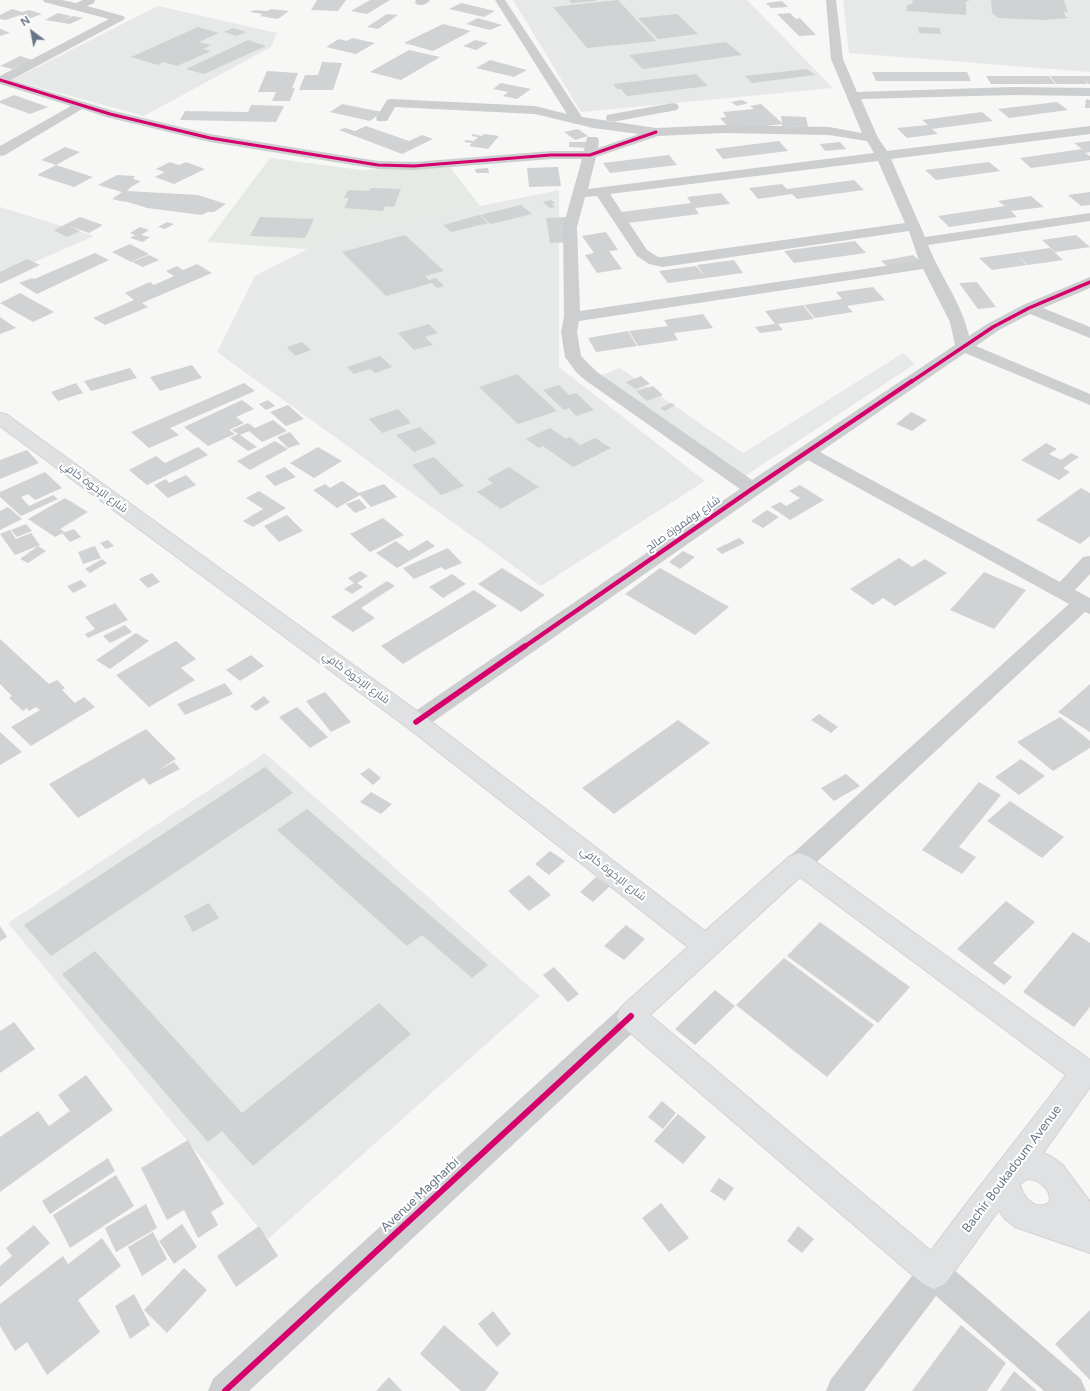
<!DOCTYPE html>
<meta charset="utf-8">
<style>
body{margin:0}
#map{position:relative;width:1090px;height:1391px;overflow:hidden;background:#f7f7f6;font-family:Figtree,sans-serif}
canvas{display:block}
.north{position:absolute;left:12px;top:12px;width:40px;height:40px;-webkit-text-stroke:3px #fff;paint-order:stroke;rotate:328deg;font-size:11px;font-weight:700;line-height:16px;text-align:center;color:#677686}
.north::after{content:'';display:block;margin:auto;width:14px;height:18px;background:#677686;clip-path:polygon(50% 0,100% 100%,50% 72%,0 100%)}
</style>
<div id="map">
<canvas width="1090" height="1391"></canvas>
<div class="north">N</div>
</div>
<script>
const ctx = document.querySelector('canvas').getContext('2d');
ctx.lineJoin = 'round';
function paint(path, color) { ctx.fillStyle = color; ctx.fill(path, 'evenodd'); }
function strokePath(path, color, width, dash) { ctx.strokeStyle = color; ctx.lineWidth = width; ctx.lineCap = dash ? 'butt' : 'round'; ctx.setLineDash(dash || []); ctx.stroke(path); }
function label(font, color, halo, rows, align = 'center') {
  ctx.font = font + ' Figtree,Cairo,sans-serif'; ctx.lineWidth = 4; ctx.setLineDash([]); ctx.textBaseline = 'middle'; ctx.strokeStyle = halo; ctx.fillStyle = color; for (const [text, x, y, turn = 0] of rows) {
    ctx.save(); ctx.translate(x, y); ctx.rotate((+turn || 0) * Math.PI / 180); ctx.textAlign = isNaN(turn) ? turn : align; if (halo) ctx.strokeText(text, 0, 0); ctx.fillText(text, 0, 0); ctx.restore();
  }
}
const built = new Path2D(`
 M513,0H747L833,88L581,112Z
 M843,0H1090V72L849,53Z
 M158,6L277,33L271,47L144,116L12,80Z
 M559,190V367L705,481L541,586L217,352L255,276L333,236Z
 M0,207L94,236L0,277Z
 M903,353L915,364L745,476L600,376L620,368L743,453Z
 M265,753L540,996L268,1239L8,923Z`);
const green = new Path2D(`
 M270,158L361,170L450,167L480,206L333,236L307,249L207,242Z`);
const building = new Path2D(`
 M317,0H346L338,11L311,10Z
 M370,0H390L367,14L351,11Z
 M569,0H596V1L571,3Z
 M618,0L656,41L587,48L553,7Z
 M913,0H969V1H966V15L907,11V5L912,4Z
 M991,0H1064L1068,13L1064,11L1065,16L1069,18L1044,20L998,18L992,13Z
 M782,1L788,7L771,8L766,3Z
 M461,3L495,11L484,17L449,9Z
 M12,9L22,12L29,10L42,14L31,18L20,15L6,20L0,19V15Z
 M271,9L289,11L278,19L260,16L263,14L250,12L254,10L267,11Z
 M58,13L71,16L64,20L73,16L83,18L70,24L45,20Z
 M790,13L796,19L800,18L816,35L799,36L777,14Z
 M387,14L398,15L378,29L367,27Z
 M677,14L698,34L658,39L638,18Z
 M478,18L502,25L490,30L466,24Z
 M443,24L471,31L433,51L404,43Z
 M198,27L219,33L199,42L211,45L203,49L211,51L177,66L163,62L158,65L131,57Z
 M918,27L940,28L941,34L919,33Z
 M233,28L246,32L237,36L224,32Z
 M0,29H1L10,33L0,36Z
 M352,38L375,43L356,54L326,47L339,39L347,41Z
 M248,40L266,46L204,74L186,69Z
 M475,40L488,43L476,50L463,46Z
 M726,42L742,55L643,69L629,55Z
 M409,50L440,57L401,80L370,72Z
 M20,56L33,60L12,69L0,66Z
 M490,60L527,70L514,77L476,68Z
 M322,62L342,63L333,90H299L305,75H318Z
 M807,69L815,75L752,83L745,76Z
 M267,71L298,73L292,88H295L290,101H272L276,92H258Z
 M872,72H967L971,81H876Z
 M696,74L708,86L627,96L621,89H617L613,84Z
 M986,76H1049L1055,84H991Z
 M1050,76H1090V84H1088L1084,78L1087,84H1056Z
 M501,83L531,89L517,99L503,96L508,92L493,89Z
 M14,95L48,107L30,114L0,103V101Z
 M1086,99L1090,100V108H1085Z
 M742,100L748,103L737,106L731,102Z
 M1057,102L1068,110L1009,118L998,109Z
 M342,104L382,112L370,121L330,112Z
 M761,104L782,123L781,116L806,117L808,127L782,126V124L731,130L720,118L726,117L723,112L754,109L750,106Z
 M251,105L284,106L276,122L180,120L185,111L248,112Z
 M982,112L993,121L932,129L938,134L907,138L897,128L928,125L922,120Z
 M366,126L409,141L422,135L433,139L402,154L339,130L345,128L355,131Z
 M578,129L588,136L575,140L564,132Z
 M473,134L482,136L484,134L499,136L488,149L469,146L472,143L464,142L466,140L474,141L478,137L471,136Z
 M779,141L788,151L723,159L715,149Z
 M1090,141V152L1085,153L1090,156V160L1031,168L1020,158L1082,149L1074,143Z
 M569,142H588L587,148L569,147Z
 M840,142L846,149L825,151L820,144Z
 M65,147L80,152L56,165L41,160Z
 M669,155L677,165L610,173L603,163Z
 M170,162L179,165L186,162L205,169L174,184L155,177L165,172L156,169Z
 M989,162L1000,171L936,180L925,170Z
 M56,165L93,177L74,187L37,175Z
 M558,167L561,186L529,187L527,168Z
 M488,168L489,173H476L475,169Z
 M117,175L135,176L133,179L141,181L131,187L127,191L198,195L226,204L214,212H207L202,215L147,208L128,202L120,201L112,199L122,192L98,185Z
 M854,180L864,190L797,199L792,194L758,199L749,188L782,184L787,189Z
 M371,188L401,189L394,207L385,206L383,211L344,208L349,198H344L348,190L369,191Z
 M1090,192V205L1081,206L1068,195Z
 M721,193L730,204L695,208L699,214L628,223L621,212L691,203L687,197Z
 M1031,196L1044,207L1011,211L1017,217L949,227L938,216L1005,206L998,201Z
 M551,200L555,203L552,204L555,207L550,208L543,202Z
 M521,205L532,214L491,224L480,215Z
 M479,215L488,223L451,232L443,225Z
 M80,217L103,225L89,233L69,226L80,231L67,237L54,230Z
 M260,217L314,219L305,238L250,236Z
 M568,217L573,242L550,243L546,218Z
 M167,222L174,224L165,229L158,227Z
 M140,227L149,230L141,235L150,237L143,242L130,238L135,235L130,233Z
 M606,232L618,250L609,251L622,269L597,273L585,255L594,253L582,236Z
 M405,235L444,271L425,276L429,280L436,278L444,286L437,288L432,283L386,296L342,252Z
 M1076,235L1090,247L1055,252L1042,240Z
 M855,241L866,253L794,263L784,251Z
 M130,244L149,254L131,262L112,252Z
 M1050,248L1063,260L1028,265L1018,256L1027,265L992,270L979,258Z
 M95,253L109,260L37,294L19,283L32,278L34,279Z
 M149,255L159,260L143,267L132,262Z
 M913,255L921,262L889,268L881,261Z
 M27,259L40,265L0,284V272Z
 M734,260L743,273L706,278L697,265Z
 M197,264L212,273L142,303L148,307L105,325L93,318L134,300L125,293L150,282L154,285L174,276L166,271L177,266L183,270Z
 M696,266L706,278L668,283L659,271Z
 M977,282L996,307L978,309L959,283Z
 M873,287L885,300L847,306L853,312L815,318L804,305L842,299L836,292Z
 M20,293L54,312L33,322L0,303Z
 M803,305L814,319L778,324L783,330L760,333L755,327L775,324L765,311Z
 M703,314L713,328L674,333L678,340L638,346L629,331L668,326L664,320Z
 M0,317L16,328L0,334Z
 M429,324L438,333L425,337L433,345L414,350L398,333Z
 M628,331L637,346L596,352L588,338Z
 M302,342L311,350L295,356L287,347Z
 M380,356L392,367L375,373L370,369L354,374L347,367Z
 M192,365L202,378L160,391L150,377Z
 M130,368L137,378L91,391L84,381Z
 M517,374L557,411L518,424L479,387Z
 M641,376L650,384L635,389L626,382Z
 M76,383L83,393L58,401L51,392Z
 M244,383L255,391L170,428L179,435L149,448L131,432Z
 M559,385L569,395L576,393L594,410L576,416L569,408L564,410L543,390Z
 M653,386L663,395L647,401L636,391Z
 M242,400L254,409L236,417L244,423L229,430L235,434L208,446L184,427Z
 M268,400L275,406L266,410L259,404Z
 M671,403L675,405L665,411L660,408Z
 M288,405L304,419L286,426L270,412Z
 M398,409L411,423L382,433L369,419Z
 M911,412L927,420L912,431L896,424Z
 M273,420L287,431L262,442L249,431L240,435L257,447L248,451L230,438L238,434L232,430L248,423L255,428Z
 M420,427L437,443L414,452L396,435Z
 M550,428L566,439L570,437L580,445L595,438L611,448L573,467L543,446L539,448L526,439Z
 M290,432L300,444L288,448L277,437Z
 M275,441L288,449L250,470L237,461Z
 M1046,443L1057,449L1049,454L1061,460L1071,453L1079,457L1063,468L1070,472L1059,480L1021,460Z
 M198,447L208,455L147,485L129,470L156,456L165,463Z
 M318,447L342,461L314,478L290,463Z
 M27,450L39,463L0,479V460Z
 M434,457L464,486L441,495L412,465Z
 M285,467L296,477L275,486L265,476Z
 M509,467L539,487L501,509L477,492L493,483L487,479Z
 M45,472L62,488L35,500L28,494L21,497L29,506L53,495L58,499L21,516L0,497V492Z
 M186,475L196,485L168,498L154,485L166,479L169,483Z
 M342,481L359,493L384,484L397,497L371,507L360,495L337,508L313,490L325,484L330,488Z
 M800,485L824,500L790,520L771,507L780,502L786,506L800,498L789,491Z
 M1081,488L1090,493V536L1080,544L1036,520Z
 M259,491L286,508L253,527L243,521L263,509L246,498Z
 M65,498L88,512L60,529L65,532L55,537L28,519Z
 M359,499L367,508L355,513L346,504Z
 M8,507L22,519L0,530V511Z
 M767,510L779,517L763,528L751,521Z
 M287,515L303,531L279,542L264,526Z
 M383,518L404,535L370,552L350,534Z
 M26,524L32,531L17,537L11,530Z
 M74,529L81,537L70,542L62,533Z
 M10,530L16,539L31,533L40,545L15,555L0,534Z
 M739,538L745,543L722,554L716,549Z
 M108,540L114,546L106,549L100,543Z
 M427,540L435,546L397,568L376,553L396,541L409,551Z
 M38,546L46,551L28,563L20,559Z
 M95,546L101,558L83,564L78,552Z
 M448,548L462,563L445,570L441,567L414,579L403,568Z
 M683,551L695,557L680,569L669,562Z
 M899,558L912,567L925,559L947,573L895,606L883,598L873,605L850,589Z
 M102,559L107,563L90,573L85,569Z
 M502,568L545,595L521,612L478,584Z
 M660,568L729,607L695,635L625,594Z
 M360,571L368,576L357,583L363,587L352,594L344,589L354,583L348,578Z
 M984,572L1026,590L994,629L950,610Z
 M152,573L160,582L148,588L139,579Z
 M452,574L466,584L443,598L429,587Z
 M81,580L87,586L73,593L67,586Z
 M387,581L395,586L361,608L375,618L353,632L331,617Z
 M474,590L497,606L403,664L381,646Z
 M115,603L128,620L88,638L85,634L95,629L85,617Z
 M125,625L132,632L110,643L103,636Z
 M136,633L149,641L110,669L96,660Z
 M0,639L49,684L57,680L65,688L62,690L75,703L84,697L95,707L31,746L11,727L40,710L36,707L29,711L27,708L23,711L9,698L12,696L0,684Z
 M176,641L196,659L181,668L195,680L149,707L116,675Z
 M251,655L264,666L240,681L226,670Z
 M225,683L233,694L185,715L177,704Z
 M1090,684V732L1058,712Z
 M325,692L351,722L331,732L306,701Z
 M264,696L270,702L256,711L250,706Z
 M297,707L328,737L310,748L279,717Z
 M819,714L838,727L831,733L811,720Z
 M1060,717L1090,741V748L1053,771L1017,742Z
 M678,720L710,743L614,814L582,788Z
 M146,729L176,759L157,771L174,762L180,769L149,785L144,778L78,818L49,784Z
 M0,732L22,752L0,765Z
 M1021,759L1045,776L1019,795L995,777Z
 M265,767L293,793L51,956L24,925Z
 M369,768L381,778L373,785L360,774Z
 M846,774L860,786L834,801L821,788Z
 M979,782L1001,795L959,847L976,857L962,874L922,850Z
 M371,792L392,804L381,814L360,802Z
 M1010,801L1064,837L1042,858L987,821Z
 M307,809L438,922L488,965L472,978L422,935L407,946L277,830Z
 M550,851L565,861L549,875L535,864Z
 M529,875L551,895L529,911L508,891Z
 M596,877L610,886L593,902L580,892Z
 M1006,901L1035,922L993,963L1012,977L1004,985L957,949Z
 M209,903L219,918L193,932L184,916Z
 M820,922L910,987L878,1023L787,956Z
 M626,925L645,939L624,960L604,946Z
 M0,926L7,937L0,941Z
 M1073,932L1090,943V1007L1074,1027L1023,992Z
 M95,951L242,1113L379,1003L411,1034L253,1166L222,1131L208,1142L62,974Z
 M784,958L874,1025L827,1077L736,1005Z
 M554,967L579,994L568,1002L543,975Z
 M715,990L735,1006L695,1045L675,1029Z
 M14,1022L35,1049L0,1073V1031Z
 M86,1075L113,1110L0,1192V1137L38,1111L49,1126L70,1111L58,1095Z
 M662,1101L676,1113L663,1129L648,1117Z
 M678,1114L706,1137L683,1164L654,1141Z
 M188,1140L224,1204L211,1212L218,1225L198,1238L184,1210L167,1220L141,1168Z
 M108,1158L115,1171L50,1214L42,1201Z
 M116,1175L134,1206L70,1248L53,1215Z
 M719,1178L734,1188L725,1201L710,1191Z
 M661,1203L689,1238L669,1252L642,1218Z
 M146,1204L157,1228L116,1252L105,1228Z
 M182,1224L197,1247L174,1264L159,1241Z
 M34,1225L50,1243L0,1287V1266L12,1256L6,1248Z
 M259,1226L278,1256L236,1287L217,1256Z
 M798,1226L814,1239L802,1253L787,1241Z
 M153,1232L167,1259L142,1276L128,1247Z
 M102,1238L121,1266L78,1300L100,1332L47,1375L27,1342L15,1351L0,1326V1304L63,1256L68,1264Z
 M184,1268L207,1290L167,1333L144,1310Z
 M134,1294L150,1325L130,1339L115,1306Z
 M1090,1310V1380L1055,1344Z
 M493,1311L511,1334L497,1347L478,1324Z
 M444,1325L499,1373L485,1391H461L420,1354Z
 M961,1325L1006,1363L987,1391H912Z
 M1014,1371L1037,1391H1000Z
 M389,1377L402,1391H376Z`);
const minor = new Path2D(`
 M43,0H62L76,3L83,0H95L94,3L87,6L123,16L125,18L123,20L11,80L114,111L210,134L378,161L414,162L551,151H584L587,137H597L599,140L598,148L639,134L593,128L535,114L395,107L387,121H377L376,118L387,100L391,99L535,106L567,114L495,0H505L582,117L656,128L723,125L829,127L862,133L831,59L826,0H836L843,59L857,92L1013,87L1090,88V96L1013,95L861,99L878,138L887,151L1090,126V134L891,159L925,237L1090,213V221L928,245C940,276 962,303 969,336L987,324L1023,305L1090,277V288L1043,308L1090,327V338L1030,314L999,330L976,346L1090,394V405L965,353L820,452L1060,582L1083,557L1090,556V574L1075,590L1090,598V614L1085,612L808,870L799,873L790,870L787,863L790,856L1069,604L808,460L424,728L416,730L408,728L405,722L408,716L740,489L585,380L576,372L565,357L561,332L564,317L563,227L582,159H551L414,170L378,169L210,142L106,117L82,109L5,155L0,156V146L71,106L0,84V76L109,19L44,2ZM723,133L829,135L867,141L874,153L588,189L596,157L658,136ZM878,161L905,223L663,257H658L647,250L610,194ZM597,196L637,256L649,264L663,267L909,231L919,261L580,311L577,227L585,197ZM923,269L950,322L955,345L752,480L597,372L581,356L577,332L579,321Z
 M416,0H430C427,5 421,6 416,4L415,2Z
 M673,103L677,104L679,107L677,110L612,122L607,121L606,118L607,115L612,114Z
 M631,1004L641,1007L645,1016L641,1025L249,1391H208L213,1379L621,1007Z
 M934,1257L945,1262L1081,1379L1086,1391H1044L936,1296L864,1391H826L831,1379L923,1262Z`);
const major = new Path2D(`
 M0,413L6,414L424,716L705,931L790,856L799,853L808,856L1090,1060V1087L1043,1153L1052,1157L1063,1165L1090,1202V1253L1015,1227L1004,1218L999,1210L945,1284L934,1289L923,1284L621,1025L617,1016L621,1007L688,947L408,728L0,426ZM800,877L1066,1075C1022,1134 975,1191 931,1251L650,1015ZM1027,1179C1039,1179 1051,1189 1050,1202C1036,1212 1023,1198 1020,1184Z`);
const cyclewayFar4 = new Path2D(`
 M0,80L110,114L210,138L378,165L414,166L551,155H590L656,132`);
const cyclewayFar3 = new Path2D(`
 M911,382L993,327L1029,308L1090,282`);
const cyclewayFar2 = new Path2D(`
 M524,647L752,489L912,381`);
const cyclewayFar1 = new Path2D(`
 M416,722L525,646`);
const cycleway = new Path2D(`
 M225,1391L631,1016`);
const streetNames = [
 ["شارع الإخوة كافي",94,487,36],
 ["شارع بوقموزة صالح",683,524,-35],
 ["شارع الإخوة كافي",356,678,36],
 ["شارع الإخوة كافي",613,874,38]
];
const nearStreetnames = [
 ["Bachir Boukadoum Avenue",1012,1169,-53],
 ["Avenue Magharbi",420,1195,-43]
];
paint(built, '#e7e9e8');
paint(green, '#e6eae4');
paint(building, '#d1d2d3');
strokePath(major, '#d3d3d4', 2);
paint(minor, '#cccecf');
paint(major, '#e0e1e2');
strokePath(cyclewayFar4, '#d6006c', 3);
strokePath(cyclewayFar3, '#d6006c', 3.5);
strokePath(cyclewayFar2, '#d6006c', 4.5);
strokePath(cyclewayFar1, '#d6006c', 5.5);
strokePath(cycleway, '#d6006c', 6);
label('11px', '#677686', '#fff', streetNames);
label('13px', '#677686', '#fff', nearStreetnames);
</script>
